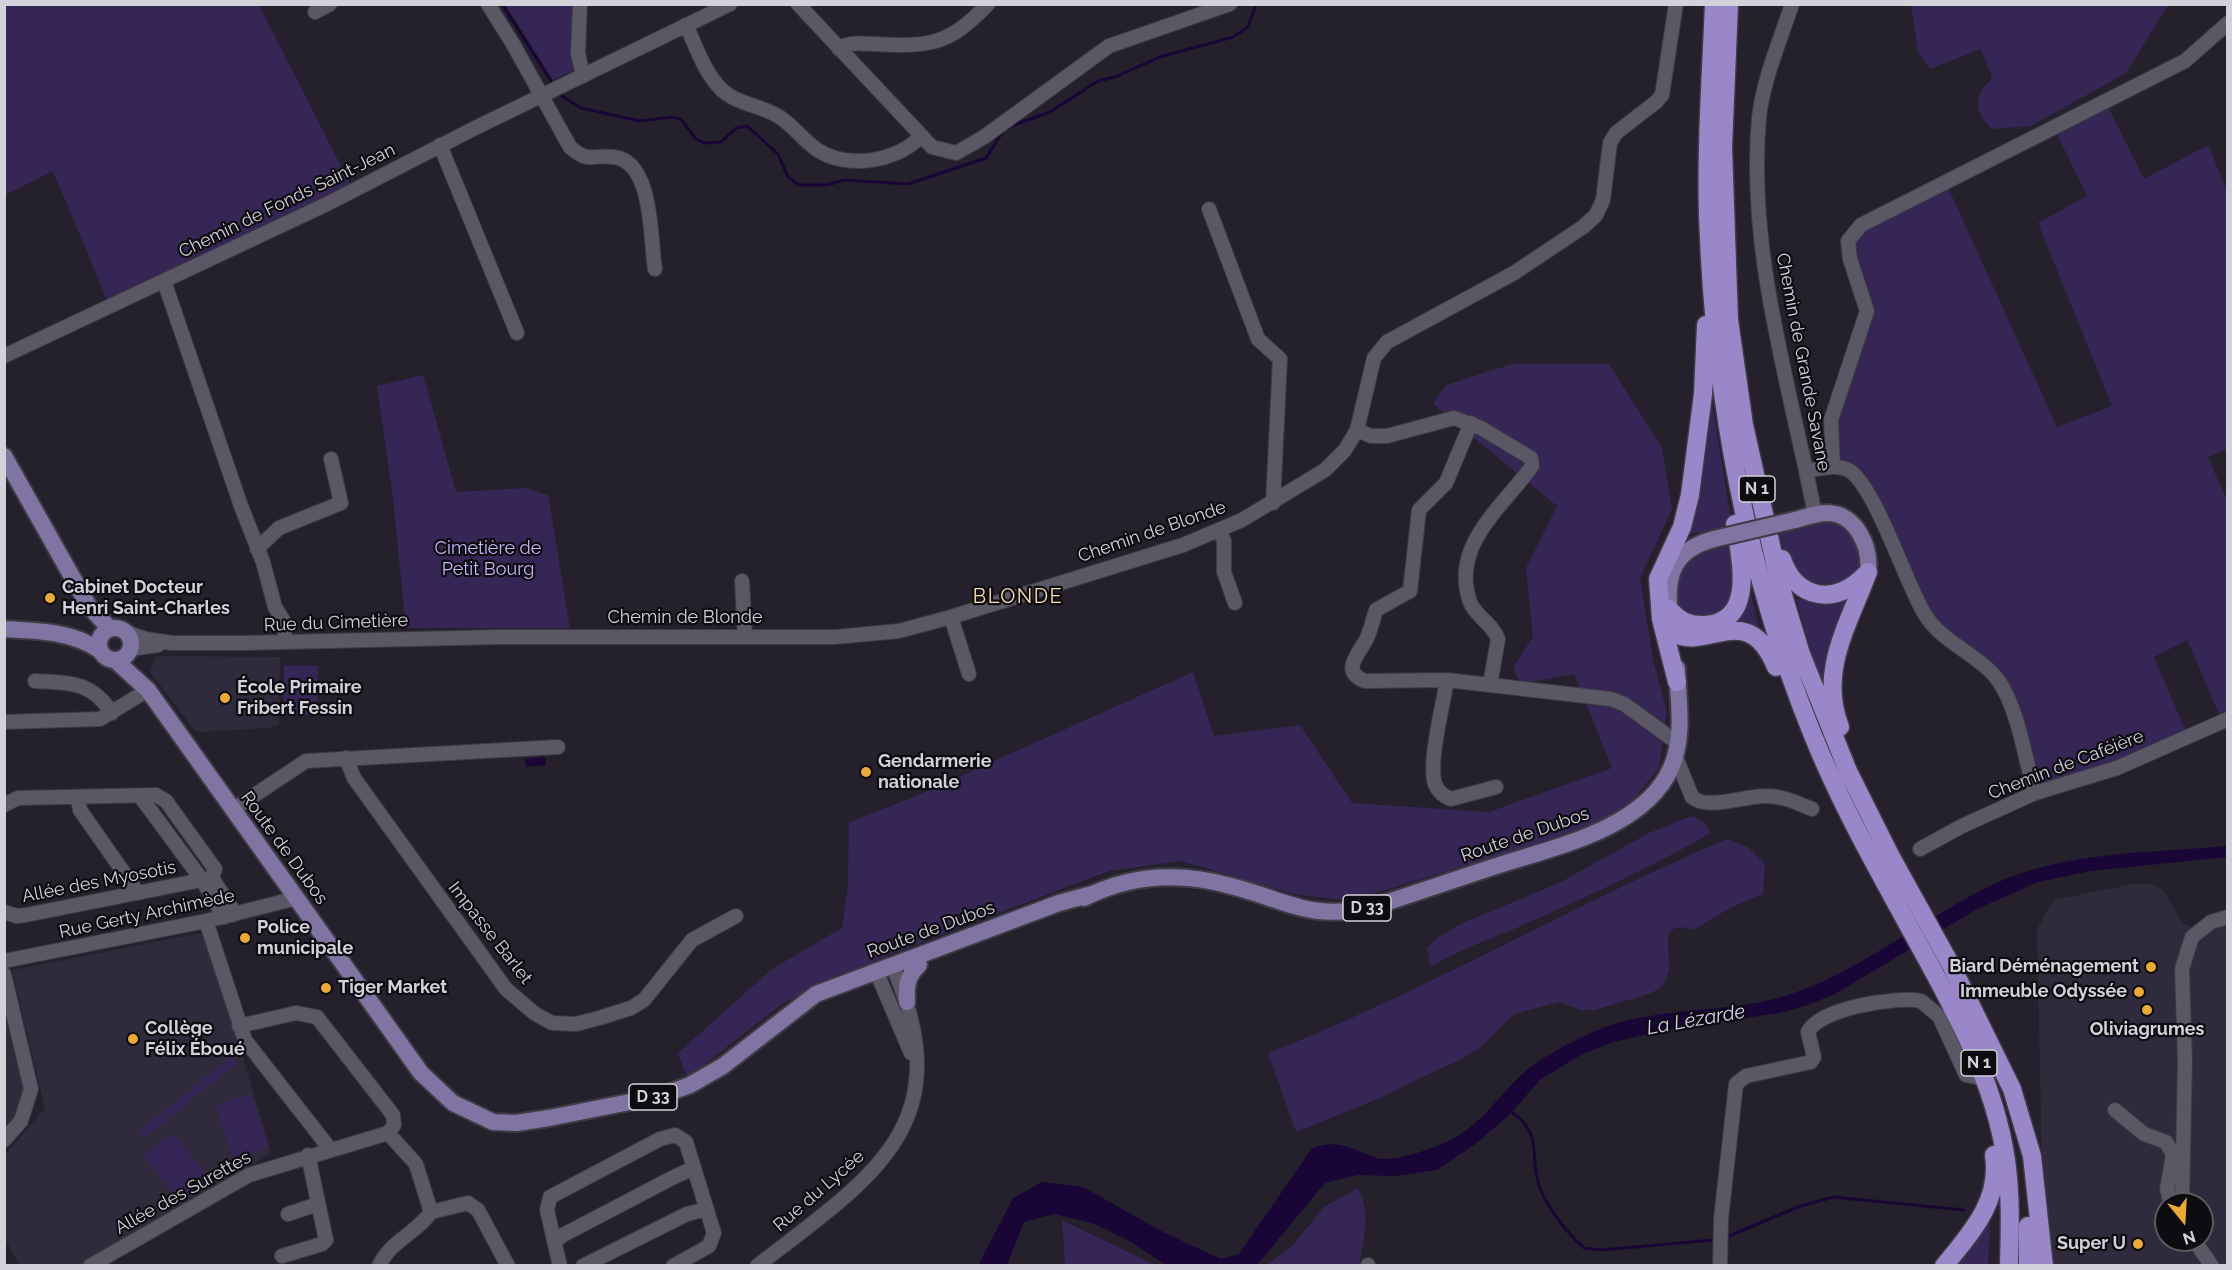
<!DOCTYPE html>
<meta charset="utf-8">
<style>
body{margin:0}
#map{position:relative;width:2232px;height:1270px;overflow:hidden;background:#24212d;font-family:Raleway,sans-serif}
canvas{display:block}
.frame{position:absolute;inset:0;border:6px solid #d3d2da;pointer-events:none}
.north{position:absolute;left:2154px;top:1192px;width:60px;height:60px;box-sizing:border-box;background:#0d0c11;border:2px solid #5c5b61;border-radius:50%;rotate:162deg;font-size:16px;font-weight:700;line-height:24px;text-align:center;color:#d3d2da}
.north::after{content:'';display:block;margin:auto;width:21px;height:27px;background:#eaaa38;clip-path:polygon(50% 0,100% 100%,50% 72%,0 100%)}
</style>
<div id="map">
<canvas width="2232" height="1270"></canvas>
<div class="frame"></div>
<div class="north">N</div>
</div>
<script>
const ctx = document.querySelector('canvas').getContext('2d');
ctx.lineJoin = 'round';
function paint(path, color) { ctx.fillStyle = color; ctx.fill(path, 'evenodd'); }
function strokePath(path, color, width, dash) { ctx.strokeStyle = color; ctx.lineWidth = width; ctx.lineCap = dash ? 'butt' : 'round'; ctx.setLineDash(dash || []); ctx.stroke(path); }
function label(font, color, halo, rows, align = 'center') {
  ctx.font = font + ' Raleway,sans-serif'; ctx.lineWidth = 4.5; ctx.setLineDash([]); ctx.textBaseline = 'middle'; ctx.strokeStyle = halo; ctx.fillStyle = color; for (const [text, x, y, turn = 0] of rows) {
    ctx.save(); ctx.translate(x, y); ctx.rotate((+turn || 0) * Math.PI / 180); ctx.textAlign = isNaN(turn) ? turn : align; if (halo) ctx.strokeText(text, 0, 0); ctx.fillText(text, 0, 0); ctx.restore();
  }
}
const built = new Path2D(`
 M155,656L280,657L279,724L268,728L196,732L150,672Z
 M2134,884H2152L2163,890L2183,923L2193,928L2227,917V1265H2048L2042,1170L2037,929L2054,900ZM2166,1204H2202V1240H2166Z
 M206,932L271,1153L83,1266L20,1265L5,1239L4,1156L45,1108L12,970Z
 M4,991L26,1087L20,1113L4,1135Z`);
const green = new Path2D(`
 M5,4L259,5L351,186L107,300L53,171L5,195Z
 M506,5H580L581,67L553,80Z
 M1911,5V4L2168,5L2126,73L2031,126L1991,129C1973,108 1973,98 1992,78L1981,49L1930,69L1918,52Z
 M2105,101L2144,179L2208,145L2228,193L2227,449L2208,457L2227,501V719L2222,721L2187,640L2154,657L2188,736L2035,793L2003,687L1938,632L1870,495L1841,467L1830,437L1865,321L1848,241L1861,225L1946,183L2057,427L2112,406L2038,223L2087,196L2054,128Z
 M1512,364H1609L1662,448L1672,509L1640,578L1653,660L1667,712L1659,768L1629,805L1591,827L1349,901L1294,894L1181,861L1109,871L891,954L783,1003L687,1078L678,1053L772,969L842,928L848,885L849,822L909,799L1193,672L1214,736L1300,725L1352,803L1489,812L1612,768L1574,674L1521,684L1513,667L1533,637L1526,568L1557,506L1433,404L1446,385Z
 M423,375L456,492L525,488L548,495L570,628H406L393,499L377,386Z
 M1709,384L1732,527L1684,535Z
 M1828,522C1854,525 1866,554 1857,577L1820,590L1790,568L1778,532Z
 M1732,543L1735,571L1729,605L1710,620L1679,612C1667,566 1693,553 1732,543Z
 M1747,578L1760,631L1727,625Z
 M1852,597L1825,663L1823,681H1820L1796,599L1830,603Z
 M284,665L318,666L317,715H283Z
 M1691,816L1704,822L1711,833C1648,869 1580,900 1514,929C1484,941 1460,950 1431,966L1427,948L1438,937L1465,922L1559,883L1649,833Z
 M1727,839L1749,848L1765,864L1763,894L1730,908L1693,930C1684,926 1673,925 1668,935L1669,970L1664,984L1652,993L1595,1010H1581L1559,1002L1514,1014L1484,1044L1467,1056L1375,1100L1296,1132L1268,1053C1425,992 1571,905 1727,839Z
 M232,1056L237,1063L143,1139L138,1132Z
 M251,1094L268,1148L233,1159L216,1105Z
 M173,1133L208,1178L179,1201L143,1156Z
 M1358,1188C1371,1215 1364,1237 1359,1265H1267L1293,1245L1324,1207Z
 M1991,1212L1988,1265L1952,1266Z
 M1062,1220L1154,1265H1065Z`);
const water = new Path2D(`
 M545,757L546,765L526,767L525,759Z
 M2227,846V857L2091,871L2038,882L1977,909L1835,994L1808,1005L1780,1013L1680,1027L1613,1042L1582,1054L1540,1080L1509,1115L1478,1142L1437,1170L1395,1176L1357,1175L1325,1183L1257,1265H1166L1131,1242L1095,1224L1054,1214L1024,1222L1007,1265L978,1266L1013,1198L1042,1182L1083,1187L1163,1232L1221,1259L1239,1254L1312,1148C1336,1140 1346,1146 1369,1155C1373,1157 1378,1159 1383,1159C1404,1159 1431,1149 1450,1140C1478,1127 1496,1100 1517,1079C1537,1059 1567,1044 1593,1032C1652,1005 1733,1015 1794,993C1866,968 1927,915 1996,883C2067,851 2152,853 2227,846Z`);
const stream = new Path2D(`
 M502,4L551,81
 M562,96L581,108L640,121L671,117L681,119L696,139L704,143L721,142L736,128L747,126L778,154L788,177L799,185H827L844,180L908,184L986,158L1003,131
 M1008,127L1050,112L1098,81L1115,77L1160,57L1233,37L1248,27L1256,4
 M1510,1111C1545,1134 1528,1156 1540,1188C1548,1209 1567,1233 1584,1248L1601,1250L1713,1240
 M1729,1236L1798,1207L1833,1197L1964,1210`);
const minor = new Path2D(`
 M488,4L513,44L570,147C589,164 593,154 614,157C654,162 650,241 655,269
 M580,4L578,53L583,76
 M798,4L932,147L956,153L984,137L1109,46L1230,4
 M1792,4C1780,41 1763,80 1759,118C1747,253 1790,384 1815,515
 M315,12L330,4
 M686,25C696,46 704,72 721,89C736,104 760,105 778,116C793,125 802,139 816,149C846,170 897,162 921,136
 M839,49C850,41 863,44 875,44C930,47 949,45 988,4
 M440,145L517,333
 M1209,209L1258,339L1280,359L1273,503
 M164,281L241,506L263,562L275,607L283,620L286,642
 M4,356L327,204L475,128L730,4
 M1471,423L1446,483L1419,510L1410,591L1376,610C1373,619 1371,629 1367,638C1360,653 1339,671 1365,681L1447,680L1611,699L1624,704L1679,744
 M1357,430L1371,436H1387L1454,418L1481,428L1531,458L1532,466C1503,507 1450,545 1470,602C1476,617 1493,624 1498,639L1490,685
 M1833,466L1831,420L1867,311L1850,259L1848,241L1861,225L2185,61L2228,23
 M1806,471C1820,469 1837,463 1850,471C1876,489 1905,581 1924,613C1943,646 1985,655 2003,688C2020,719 2025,759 2035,793
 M1220,531L1224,541V572L1235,603
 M257,549L279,528L341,503L331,459
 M742,581L745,636
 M951,617L969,674
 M125,632L146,639L172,643H242L500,637H835L899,631L951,617L1183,545L1242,520L1325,470L1345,450L1357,430L1374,358L1387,342L1514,273L1583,227L1596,215L1603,200L1610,143L1616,133L1656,102L1662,95L1676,4
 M130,649L158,645
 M1447,680C1443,705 1428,763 1435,784C1438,792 1443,796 1451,799L1496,787
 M35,681C70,683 91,681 112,713
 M4,722L100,719L148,690
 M1675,755L1692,797C1707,811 1747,795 1767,796C1783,796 1797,803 1812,809
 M346,758L354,778L506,989L534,1013L552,1023L576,1024L599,1018L631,1008L644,1000L692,940L736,916
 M140,796L202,880L224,917
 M78,798L80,810L138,893
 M4,805L18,798L156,795L166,801L215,869L212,878L202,880L26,915L17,916L4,912
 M232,810L306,761L558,747
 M1920,849L1962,826L2035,793L2117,768L2228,719
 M212,878L231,907L232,915
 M206,921L245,1040L330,1149
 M4,961L206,921L297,898
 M876,971L911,1053
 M4,974L31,1089L21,1121L4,1140
 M2115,1110L2144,1134L2166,1142L2173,1155L2167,1189L2171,1204
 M388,1133L416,1164L431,1212
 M2182,1204L2185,1060L2182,969L2192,937L2211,922L2228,917
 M288,1214L318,1204
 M2194,1240L2212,1266
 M554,1242L563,1235L672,1178L687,1171L695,1172
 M282,1256L322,1244L326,1240L308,1155
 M90,1266L249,1175L388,1133L394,1125L393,1115L317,1017L296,1013L239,1026
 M379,1266C390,1241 417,1233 431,1212L468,1203L478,1210L508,1266
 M560,1266L547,1210L550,1197L660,1139L675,1135L686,1142L714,1233L709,1246L673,1266
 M583,1266L687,1214L707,1209
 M757,1266C872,1177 963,1125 892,965
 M1368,1266V1265
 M1720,1266L1721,1219L1736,1084L1746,1076L1811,1062L1814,1057L1808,1032C1820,1008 1897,996 1921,1001L1939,1016L1966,1075L1981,1078`);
const major = new Path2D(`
 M4,456L88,605L110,629
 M1795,520C1806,517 1817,513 1827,513C1856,513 1871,547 1868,572
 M1670,616C1665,575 1673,550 1714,539
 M99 644a16 16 0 1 1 32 0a16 16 0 1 1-32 0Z
 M4,629C38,631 71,631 99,650
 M115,660L148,690L421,1073L453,1103L493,1122L516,1123L549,1118L660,1096L690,1085L723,1066L816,994L1059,903L1092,894
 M1084,898C1131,874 1181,872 1231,886C1289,901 1306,920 1370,908C1412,894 1454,880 1496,866C1554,847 1644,829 1671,768C1685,735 1678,703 1677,668
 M907,1002C906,986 907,976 919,965`);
const highway = new Path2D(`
 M1714,4C1711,75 1706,146 1708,216C1714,394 1745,568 1812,733C1840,803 1877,868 1913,934C1952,1005 1994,1078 2006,1160C2011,1195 2010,1230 2009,1266
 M1729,4L1723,147L1729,320L1744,425L1780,585L1801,654L1848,771L1890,855L1952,967L2012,1089L2032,1156L2044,1266
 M1782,559C1796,600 1836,606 1865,575
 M1669,609C1680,621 1689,626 1705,625C1757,621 1740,558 1735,524
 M1672,632C1706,654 1747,597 1776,667
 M1677,682L1661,619L1658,579L1682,527L1690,495L1703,394L1706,325
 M1840,727C1818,671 1849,624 1868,572
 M1944,1266C1971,1233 2001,1201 1994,1155
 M2028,1266V1226`);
const majorBridge = new Path2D(`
 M1714,539L1795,520`);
const markers = [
 [50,598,6,"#eaaa38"],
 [225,698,6,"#eaaa38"],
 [866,772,6,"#eaaa38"],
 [245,938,6,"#eaaa38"],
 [2151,967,6,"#eaaa38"],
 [326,988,6,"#eaaa38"],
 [2139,992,6,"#eaaa38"],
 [2147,1010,6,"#eaaa38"],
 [133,1039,6,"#eaaa38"],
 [2138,1244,6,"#eaaa38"]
];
const shields = [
 [1757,489,36],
 [1367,908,48],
 [1979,1063,36],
 [653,1097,48]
];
const shieldNames = [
 ["N 1",1757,489],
 ["D 33",1367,908],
 ["N 1",1979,1063],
 ["D 33",653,1097]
];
const streetNames = [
 ["Chemin de Fonds Saint-Jean",287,201,-26],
 ["Chemin de Grande Savane",1803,362,79],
 ["Chemin de Blonde",1152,532,-19],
 ["Chemin de Blonde",685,618],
 ["Rue du Cimetière",336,623,-2],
 ["Chemin de Caféière",2066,765,-21],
 ["Route de Dubos",1525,835,-19],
 ["Route de Dubos",284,848,54],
 ["Allée des Myosotis",99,882,-11],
 ["Rue Gerty Archimède",147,914,-12],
 ["Route de Dubos",931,930,-20],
 ["Impasse Barlet",490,933,52],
 ["Rue du Lycée",819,1191,-41],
 ["Allée des Surettes",183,1193,-29]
];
const parkNames = [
 ["Cimetière de",488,549],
 ["Petit Bourg",488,570]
];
const poiNames = [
 ["Cabinet Docteur",62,588],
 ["Henri Saint-Charles",62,609],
 ["École Primaire",237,688],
 ["Fribert Fessin",237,709],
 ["Gendarmerie",878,762],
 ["nationale",878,783],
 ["Police",257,928],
 ["municipale",257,949],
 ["Biard Déménagement",2139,967,"right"],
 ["Tiger Market",338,988],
 ["Immeuble Odyssée",2127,992,"right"],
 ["Collège",145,1029],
 ["Félix Éboué",145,1050],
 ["Oliviagrumes",2147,1030,"center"],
 ["Super U",2126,1244,"right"]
];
const neighbourhoodNames = [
 ["BLONDE",1018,597]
];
const waterNames = [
 ["La Lézarde",1696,1020,-10]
];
paint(built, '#2f2b3c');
paint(green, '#352655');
paint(water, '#1a0537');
strokePath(stream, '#1a0537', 3);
strokePath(minor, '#3d3b44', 16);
strokePath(major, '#3d3b44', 20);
strokePath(highway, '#3d3b44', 21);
strokePath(minor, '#5b5865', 14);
strokePath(major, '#8074a2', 16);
strokePath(highway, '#9987ca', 18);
strokePath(majorBridge, '#3d3b44', 20, []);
strokePath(majorBridge, '#8074a2', 16);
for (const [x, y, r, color] of markers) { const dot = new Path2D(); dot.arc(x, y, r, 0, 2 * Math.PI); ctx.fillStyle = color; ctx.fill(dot); strokePath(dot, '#0d0c11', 2); }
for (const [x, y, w] of shields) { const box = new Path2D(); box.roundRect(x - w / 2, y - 13, w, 26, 4.5); ctx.fillStyle = '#0d0c11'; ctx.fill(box); strokePath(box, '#d3d2da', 1.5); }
label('bold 16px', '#d3d2da', null, shieldNames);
label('18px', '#d3d2da', '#0d0c11', streetNames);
label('18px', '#c6b5f9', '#0d0c11', parkNames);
label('bold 18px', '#d3d2da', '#0d0c11', poiNames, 'left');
ctx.letterSpacing = '1.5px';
label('20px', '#f9deb6', '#0d0c11', neighbourhoodNames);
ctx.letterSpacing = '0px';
label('italic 20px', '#d9d1f3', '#0d0c11', waterNames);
</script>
